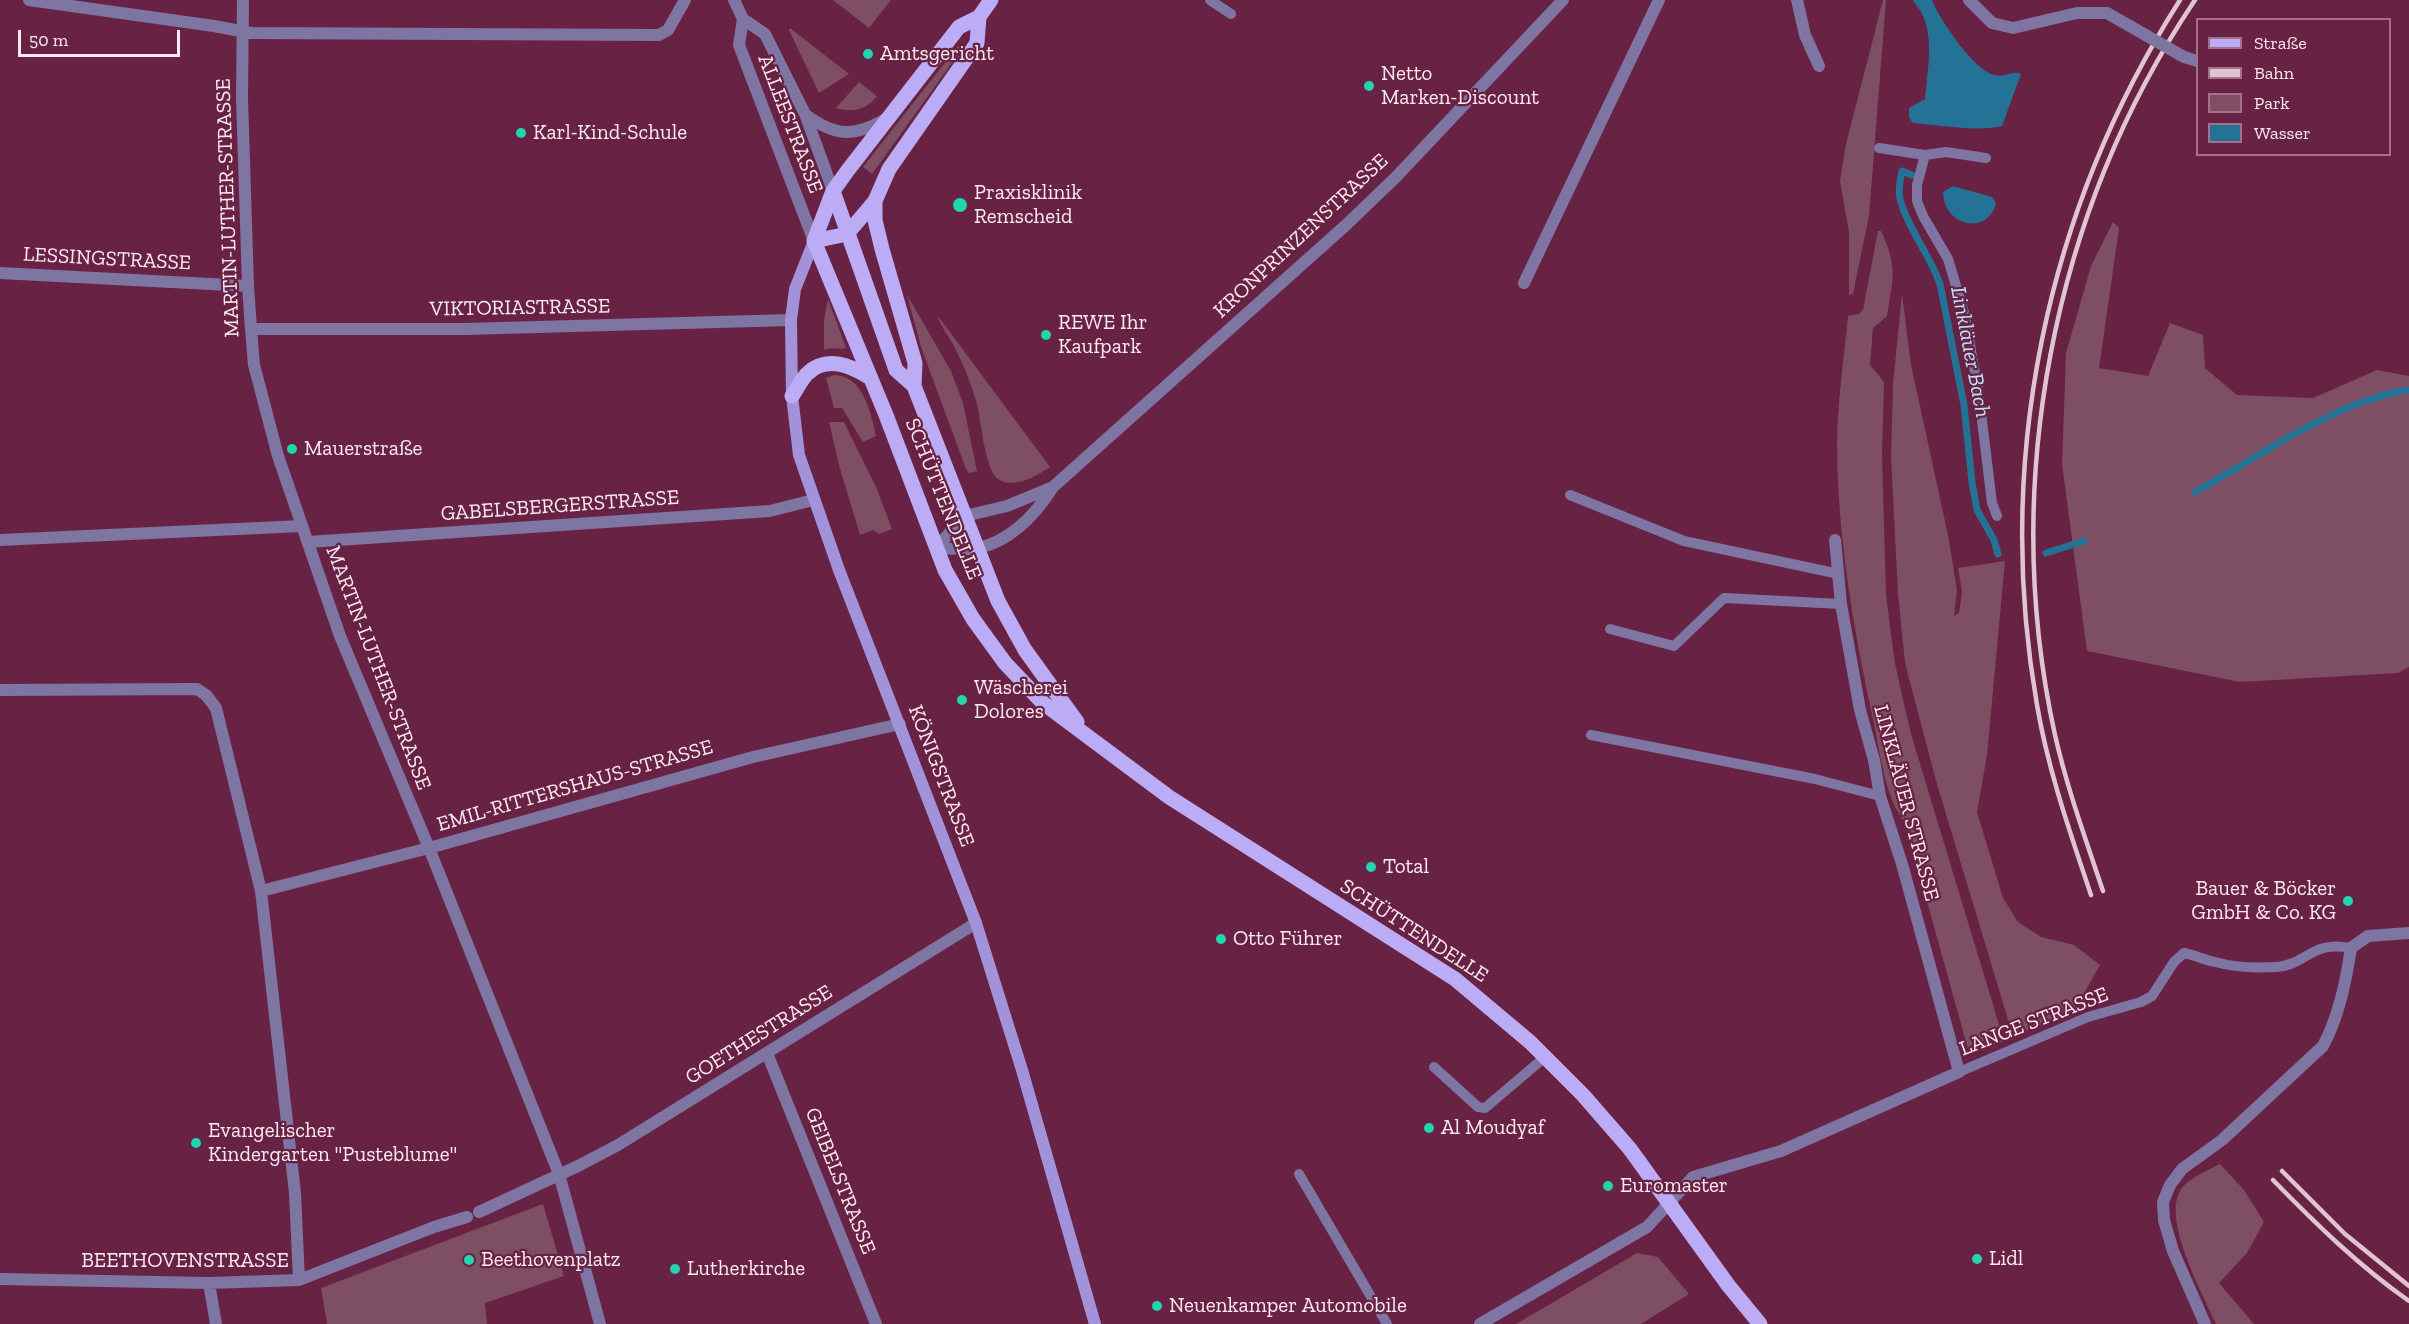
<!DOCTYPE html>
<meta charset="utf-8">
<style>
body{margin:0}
#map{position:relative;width:2409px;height:1324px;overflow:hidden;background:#682244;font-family:"Zilla Slab",serif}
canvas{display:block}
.legend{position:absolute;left:2196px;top:18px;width:195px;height:138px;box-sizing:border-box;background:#682244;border:2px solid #a37289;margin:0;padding:8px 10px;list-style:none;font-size:18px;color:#fceaf0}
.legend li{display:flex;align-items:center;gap:12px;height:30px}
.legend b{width:30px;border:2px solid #a37289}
.scale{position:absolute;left:18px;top:30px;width:162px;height:27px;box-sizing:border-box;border:3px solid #fceaf0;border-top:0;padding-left:8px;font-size:18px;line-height:21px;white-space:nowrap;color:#fceaf0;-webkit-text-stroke:4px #682244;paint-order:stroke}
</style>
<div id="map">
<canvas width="2409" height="1324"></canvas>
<ul class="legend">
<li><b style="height:8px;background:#bcacf6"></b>Straße</li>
<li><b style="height:8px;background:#e0c4cf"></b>Bahn</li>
<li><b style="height:16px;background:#7e4e62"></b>Park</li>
<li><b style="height:16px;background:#257297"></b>Wasser</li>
</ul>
<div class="scale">50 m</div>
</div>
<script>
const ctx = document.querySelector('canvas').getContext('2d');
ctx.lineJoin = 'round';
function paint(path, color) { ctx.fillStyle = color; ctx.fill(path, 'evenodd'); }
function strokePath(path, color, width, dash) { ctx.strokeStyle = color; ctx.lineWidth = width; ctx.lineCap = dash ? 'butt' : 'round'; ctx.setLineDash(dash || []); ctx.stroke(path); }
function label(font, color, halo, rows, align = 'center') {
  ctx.font = font + ' "Zilla Slab",serif'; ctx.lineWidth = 4.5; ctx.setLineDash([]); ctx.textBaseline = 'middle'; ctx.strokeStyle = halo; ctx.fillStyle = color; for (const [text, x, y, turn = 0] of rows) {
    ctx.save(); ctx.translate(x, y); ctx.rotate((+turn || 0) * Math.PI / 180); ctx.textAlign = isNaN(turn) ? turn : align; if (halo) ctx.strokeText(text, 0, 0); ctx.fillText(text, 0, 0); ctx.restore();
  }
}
const green = new Path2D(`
 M833,0H891L869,28Z
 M1883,0H1886L1869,216L1853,294L1849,295V232L1840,181L1846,144Z
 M790,28L849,74L819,93L789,30Z
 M958,46H961L962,49L872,174L863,167Z
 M859,82L877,96C867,110 852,113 836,108Z
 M2113,222L2119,228L2099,368L2148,376L2170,323L2203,335L2205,368L2237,395L2313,398L2377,370L2409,376V667L2398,673L2240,682L2087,651L2062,464L2066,353L2091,266Z
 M1878,231H1881C1898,266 1893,280 1887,316L1873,328L1870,365L1884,382L1882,455L1886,595L1895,664L1911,734L2004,1041L1969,1053L1905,822C1885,799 1880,753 1874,723C1854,633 1838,540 1837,448C1837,404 1844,359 1848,316L1859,314L1863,310Z
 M1902,294L1911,365L1948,535L1957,590L1954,616L1959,613L1962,592L1958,568L2005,561L1987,755L1977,812L2003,898L2018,922L2041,937L2074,945L2100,965L2073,1013L2013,1036L1936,781L1905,663L1898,594L1891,457L1893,384Z
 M907,295L951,371L963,403L977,471L969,473L966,469L921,347Z
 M828,299L846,348C839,350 831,347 824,350V320Z
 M938,316L1050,467C1037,476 1013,490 998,479C985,470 981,421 977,404C971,383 963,363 953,344C948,335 939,324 938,316Z
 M834,375C863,375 871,413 876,436L863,442L842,408H834L826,378Z
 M829,422H844L876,487L892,529L879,534L873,530L860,535L840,469Z
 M2220,1164L2244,1190L2264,1222L2247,1253L2219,1283L2254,1324H2216C2203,1294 2161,1219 2181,1189C2190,1177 2207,1171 2220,1164Z
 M543,1204L564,1276L485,1303L487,1324H327L321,1288Z
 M1637,1253L1658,1257L1689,1294L1641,1324H1516Z`);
const water = new Path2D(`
 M1913,0H1932C1939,19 1974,70 1994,75C2004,78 2013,70 2021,74L2002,126C1979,132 1937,125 1913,123L1909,118V108L1925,99C1927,74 1934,40 1923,16C1921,10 1916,6 1913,0Z
 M1953,186L1992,197L1996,203C1989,235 1944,228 1943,192Z`);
const stream = new Path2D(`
 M1912,175L1902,171C1900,180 1898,190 1900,199C1907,227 1930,255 1940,284L1964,405L1972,482L1977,510L1994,540L1998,554
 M2195,492C2250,462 2301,425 2360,403C2376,398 2392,391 2409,390
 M2046,553L2084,541`);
const service = new Path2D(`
 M1210,0L1231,14
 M1879,148L1925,155L1946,152L1986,158
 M1925,155L1917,185V201L1923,216L1948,259L1965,316L1979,396L1992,503L1997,516
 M1570,495L1684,541L1839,574
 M1610,629L1674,646L1724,598L1841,604
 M1591,735L1815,779L1880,796
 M1434,1067L1478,1107L1485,1108L1545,1057
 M1959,1072L2088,1017L2141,1002L2152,996L2174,962L2184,953C2195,955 2204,960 2215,962C2233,967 2258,968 2276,967C2307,965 2311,940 2351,948
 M1299,1174L1387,1324`);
const minor = new Path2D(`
 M29,0L214,26L251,33L659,35L668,30L685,0
 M243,0L242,98L248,286L251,329L254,365L278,456L340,636L429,848L559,1174L600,1324
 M1797,0L1805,35L1819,66
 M1969,0L1992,23L2013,28L2077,13H2107
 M0,273L248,286
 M1524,283L1659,0
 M251,329H465L791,320
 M0,540L302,526
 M308,542L770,511L813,500
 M936,548C949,548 966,551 979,548C1011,540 1036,514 1053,487L1346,225L1396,177L1563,0
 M936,548L965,516L1007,506L1053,487
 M0,690L197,689L206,695L216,708L261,891L295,1193L299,1280
 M261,891L429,848L753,757L900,724
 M767,1053L876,1324
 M479,1212L578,1166L618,1145L976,923
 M0,1279L209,1283L299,1280L434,1227L467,1217
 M209,1283L216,1324
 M1480,1324L1647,1227L1693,1177L1781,1151L1959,1072L1902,864L1880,796L1874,760L1860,710L1841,604L1835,540
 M2205,1324L2173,1251L2164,1220L2163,1202L2170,1185L2182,1169L2222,1140L2323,1046C2339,1016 2346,981 2351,948L2368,936L2409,933`);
const tertiary = new Path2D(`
 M734,0L743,19L765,34L805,114L833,191
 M743,19L739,45L814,241
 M806,115C836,137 854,137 886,119`);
const secondary = new Path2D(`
 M814,241L795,289L791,320L792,396L799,455L839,570L976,923L1022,1070L1095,1324`);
const primary = new Path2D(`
 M979,17L977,43L889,169L875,201V220L882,249L915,363L914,386L998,601L1025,650L1077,722
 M833,191L896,370L914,386
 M814,241L886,415L945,570L973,619L1005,663L1043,703L1169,797L1455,979L1530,1042L1583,1095L1630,1149L1728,1285L1760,1324
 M814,241L833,191L848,170L959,27L979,17L991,0
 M814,241L847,234L875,201
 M792,396C797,389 802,378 808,373C827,355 851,366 869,377`);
const rail = new Path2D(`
 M2103,891C2086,840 2067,788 2055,735C2000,484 2052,213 2195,0
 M2091,895C2070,832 2048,770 2037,705C1994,459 2046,210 2180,0
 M2282,1171L2345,1234L2409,1286
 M2273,1180C2315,1223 2359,1266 2409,1301`);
const minorBridge = new Path2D(`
 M2107,13L2184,57L2197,61`);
const markers = [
 [868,54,6,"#21d5af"],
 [1369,86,6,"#21d5af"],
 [521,133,6,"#21d5af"],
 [960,205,8,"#21d5af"],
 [1046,335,6,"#21d5af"],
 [292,449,6,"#21d5af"],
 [962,700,6,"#21d5af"],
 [1371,867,6,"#21d5af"],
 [2348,901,6,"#21d5af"],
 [1221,939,6,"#21d5af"],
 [1429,1128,6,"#21d5af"],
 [196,1143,6,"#21d5af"],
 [1608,1186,6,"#21d5af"],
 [1977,1259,6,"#21d5af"],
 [469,1260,6,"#21d5af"],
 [675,1269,6,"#21d5af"],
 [1157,1306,6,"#21d5af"]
];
const poiNames = [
 ["Amtsgericht",880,54],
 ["Netto",1381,74],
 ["Marken-Discount",1381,98],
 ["Karl-Kind-Schule",533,133],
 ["Praxisklinik",974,193],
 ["Remscheid",974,217],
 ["REWE Ihr",1058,323],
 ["Kaufpark",1058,347],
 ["Mauerstraße",304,449],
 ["Wäscherei",974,688],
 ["Dolores",974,712],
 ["Total",1383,867],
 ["Bauer & Böcker",2336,889,"right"],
 ["GmbH & Co. KG",2336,913,"right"],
 ["Otto Führer",1233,939],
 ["Al Moudyaf",1441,1128],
 ["Evangelischer",208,1131],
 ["Kindergarten \"Pusteblume\"",208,1155],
 ["Euromaster",1620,1186],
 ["Lidl",1989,1259],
 ["Beethovenplatz",481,1260],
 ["Lutherkirche",687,1269],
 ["Neuenkamper Automobile",1169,1306]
];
const streetNames = [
 ["ALLEESTRASSE",790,124,69],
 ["MARTIN-LUTHER-STRASSE",228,208,-92],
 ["KRONPRINZENSTRASSE",1301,236,-43],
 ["LESSINGSTRASSE",107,259,3],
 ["VIKTORIASTRASSE",520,308,-1],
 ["SCHÜTTENDELLE",943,499,68],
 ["GABELSBERGERSTRASSE",560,506,-4],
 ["MARTIN-LUTHER-STRASSE",378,668,69],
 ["KÖNIGSTRASSE",941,776,69],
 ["EMIL-RITTERSHAUS-STRASSE",575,786,-16],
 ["LINKLÄUER STRASSE",1906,803,75],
 ["SCHÜTTENDELLE",1414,931,33],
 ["LANGE STRASSE",2034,1022,-21],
 ["GOETHESTRASSE",759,1035,-32],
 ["GEIBELSTRASSE",840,1181,68],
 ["BEETHOVENSTRASSE",185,1261]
];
const waterNames = [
 ["Linkläuer Bach",1970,352,79]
];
paint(green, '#7e4e62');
paint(water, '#257297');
strokePath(stream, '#257297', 7);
strokePath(service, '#7f75a3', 10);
strokePath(minor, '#7f75a3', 12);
strokePath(tertiary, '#7f75a3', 12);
strokePath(secondary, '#a292da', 12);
strokePath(primary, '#bcacf6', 15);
strokePath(rail, '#e0c4cf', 4.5);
strokePath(minorBridge, '#7f75a3', 12);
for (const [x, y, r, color] of markers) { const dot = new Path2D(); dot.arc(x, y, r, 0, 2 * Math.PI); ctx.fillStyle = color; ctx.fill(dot); strokePath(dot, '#682244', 2); }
label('21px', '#fceaf0', '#682244', poiNames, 'left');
label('21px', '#fceaf0', '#682244', streetNames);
label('italic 22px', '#bee3f9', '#682244', waterNames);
</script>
